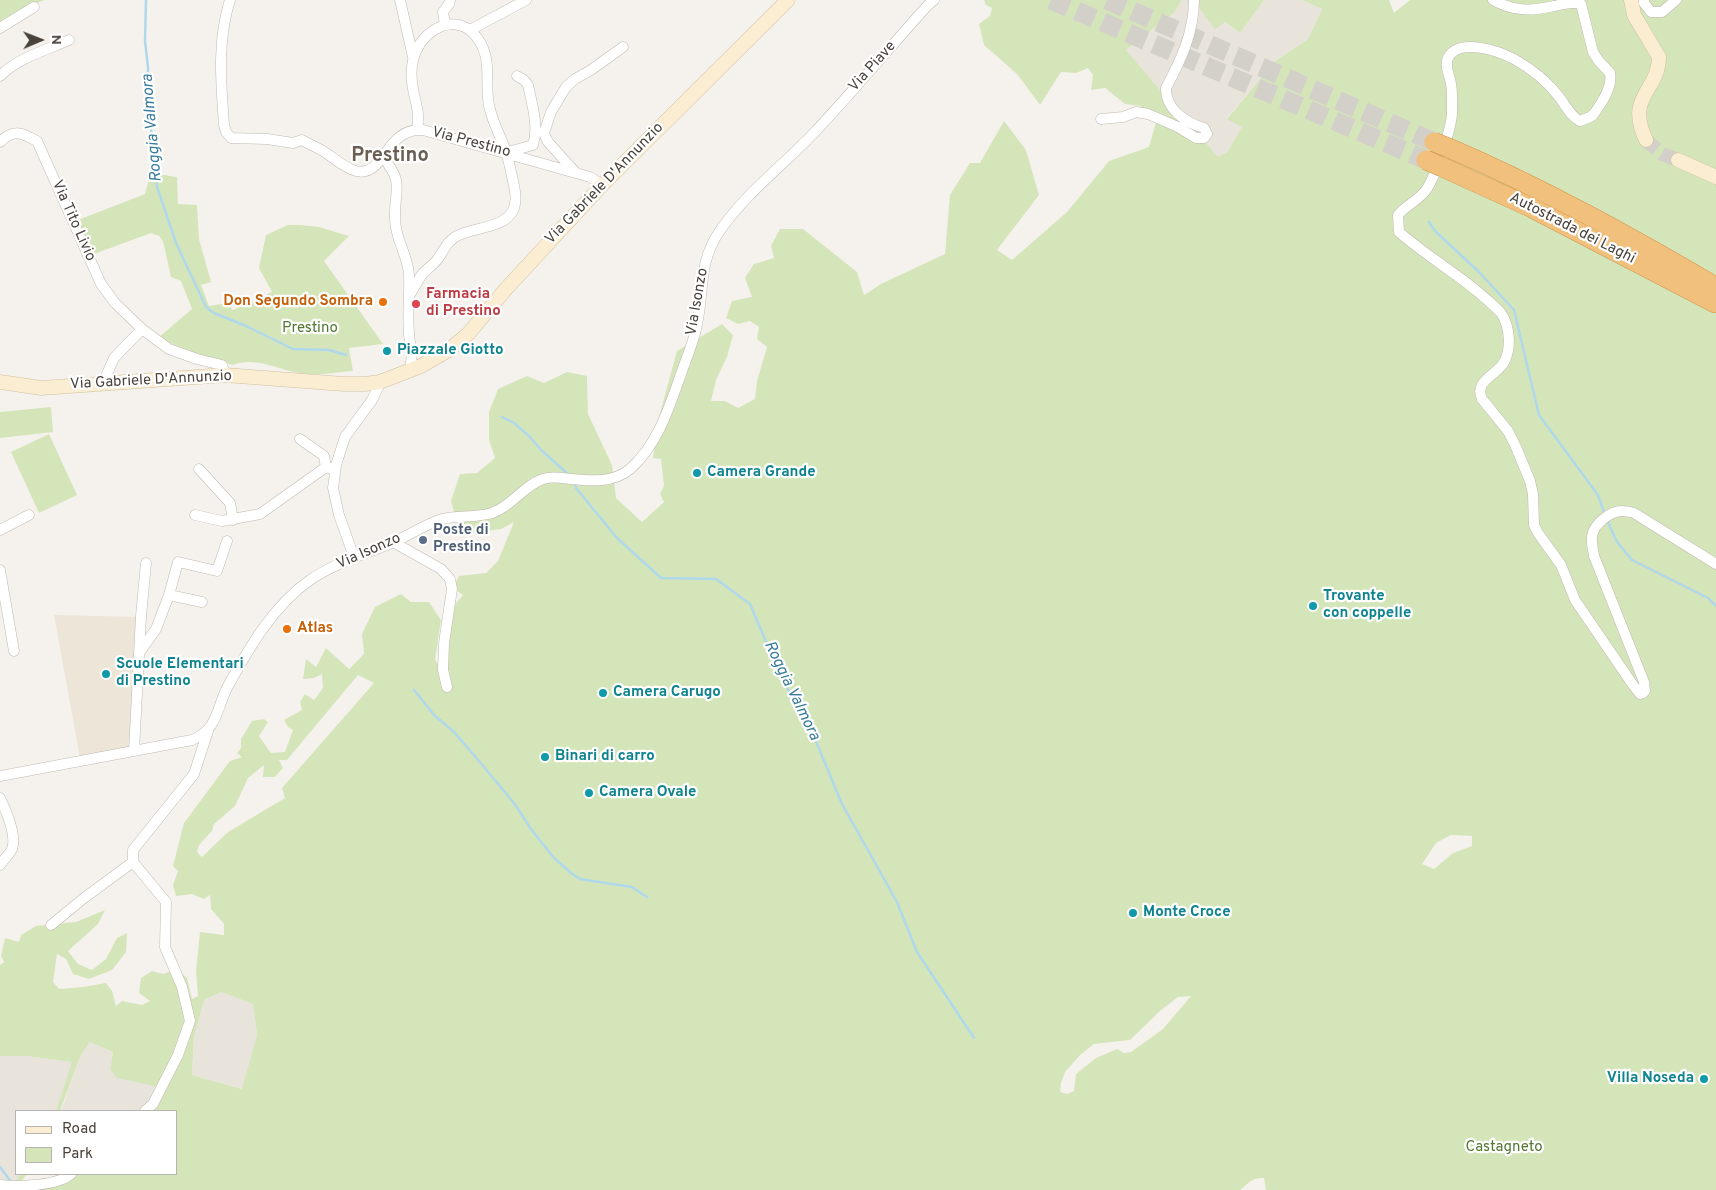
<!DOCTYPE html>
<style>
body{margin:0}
#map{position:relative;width:1716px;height:1190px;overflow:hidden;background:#f5f2ed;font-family:Overpass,sans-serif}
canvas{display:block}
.legend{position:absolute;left:15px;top:1110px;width:162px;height:65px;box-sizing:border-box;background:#fff;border:1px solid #b6b3b1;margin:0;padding:6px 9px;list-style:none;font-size:15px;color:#49423b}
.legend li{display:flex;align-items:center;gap:10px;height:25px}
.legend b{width:25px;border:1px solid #b6b3b1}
.north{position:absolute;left:15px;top:15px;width:50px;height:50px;-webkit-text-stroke:4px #fff;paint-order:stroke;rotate:89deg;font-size:14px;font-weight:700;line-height:20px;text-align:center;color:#49423b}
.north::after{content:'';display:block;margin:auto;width:18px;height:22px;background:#49423b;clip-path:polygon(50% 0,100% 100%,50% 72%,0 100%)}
</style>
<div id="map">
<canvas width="1716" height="1190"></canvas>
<ul class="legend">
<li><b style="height:6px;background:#faedd2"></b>Road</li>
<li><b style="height:14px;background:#d5e5ba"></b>Park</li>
</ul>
<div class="north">N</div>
</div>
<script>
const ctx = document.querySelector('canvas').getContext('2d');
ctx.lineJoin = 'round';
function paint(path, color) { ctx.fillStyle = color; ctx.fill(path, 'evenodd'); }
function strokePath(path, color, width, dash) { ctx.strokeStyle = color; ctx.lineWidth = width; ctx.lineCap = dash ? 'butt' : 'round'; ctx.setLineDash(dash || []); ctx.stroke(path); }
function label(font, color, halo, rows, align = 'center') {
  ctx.font = font + ' Overpass,sans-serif'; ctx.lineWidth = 4.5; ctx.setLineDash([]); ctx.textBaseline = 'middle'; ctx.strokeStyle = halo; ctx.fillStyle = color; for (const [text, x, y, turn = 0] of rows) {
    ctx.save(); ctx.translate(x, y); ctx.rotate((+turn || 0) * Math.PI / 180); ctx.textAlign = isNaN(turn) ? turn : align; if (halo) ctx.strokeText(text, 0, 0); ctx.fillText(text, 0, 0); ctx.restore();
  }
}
const residential = new Path2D(`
 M1182,0H1193L1240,33L1264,0H1302L1322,9L1308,39L1274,62L1227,118L1243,127L1228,151L1218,157L1126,50L1173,14Z
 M221,992L253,1004L257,1035L243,1089L192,1075L194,1038L204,1000Z
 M90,1042L113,1052L110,1069L160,1087L141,1111H61L80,1057Z
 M0,1056H26L73,1062L56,1111H16V1174H21L13,1184L0,1183Z`);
const education = new Path2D(`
 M54,615L138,617L132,749L80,758Z`);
const green = new Path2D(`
 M0,0H45L31,5L0,25Z
 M984,0H1182L1174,13L1126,50L1218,157L1228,151L1242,127L1227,119L1274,62L1308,39L1322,9L1302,0H1389L1394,13L1410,0H1500L1506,2L1507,0H1716V1190H1266L1264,1178C1253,1177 1248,1183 1240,1190H0L13,1184L21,1174H27L20,1183H28L67,1174H176V1111H141L160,1087L117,1078L110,1069L113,1052L90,1042L80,1057L60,1111H56L72,1062L26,1056H0V965L4,962L1,956L5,938L19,942L21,935L36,926L76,922L105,910L98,924L68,951L78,964L92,970L106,959L117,938L127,933L126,952L112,970L89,979L73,974L66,959L57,954L53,982L59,989L83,987L106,983L112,991L116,1006L122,1001L142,1005L150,1001L139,993L141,978L152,971L163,974L177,969L187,978L192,999L198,996L196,971L200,932L224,935V924L211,909L210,895L204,899L192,894L176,896L173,885L178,871L173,866L184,823L230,761L242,757L237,753L241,748V739L252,721L264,719L268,722L259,736L271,753L285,752L293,730L288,727L284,720L302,710L300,702L305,694L314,700L323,688L322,674L314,678L303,679L306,659L316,667L326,648L349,669L364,654L362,634L375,607L401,594L411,602H429L441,620L435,660L448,677L444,658L453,607L463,595L453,588L459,576L486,573L498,561L514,522L501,529L460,534L451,501L460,474L477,473L495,458L489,440V412L498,389L527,376L544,383L567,372L587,376L588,414L612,465L616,498L642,522L664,502L660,494L664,486L661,459L653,458L659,417L677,351L722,324L733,335L727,357L716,380L711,401H725L738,408L755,399L757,381L767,347L757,339L759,327L750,321L738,324L726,318L732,301L752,297L745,278L754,264L774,258L771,246L780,229H803L857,272L864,295L881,284L945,254L950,195L970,163H980L1004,121L1026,150L1039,195L997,250L1012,260L1067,212L1109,161L1149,147L1156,122L1140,106L1125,104L1105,88L1091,90L1093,75L1088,68L1076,73L1061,72L1040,105L1017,74L984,45L979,24L990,16L992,8L986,5ZM358,675L374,683L282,788L285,798L228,832L202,857L197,852L199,845L212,831L214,824L235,806L248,778L264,765L263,777H275L283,768L279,760H287ZM1451,835L1472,836V846L1453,853L1434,869L1422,864L1436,843ZM221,992L253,1004L257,1035L242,1089L192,1075L194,1038L204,1000ZM1191,996L1163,1029L1131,1052L1124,1053L1117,1049L1096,1058L1076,1074L1074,1091L1067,1094L1060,1092L1061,1083L1065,1072L1080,1055L1094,1044L1130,1040L1160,1011L1178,997Z
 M1193,0H1264L1240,33L1225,22L1215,29Z
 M151,173L177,177L178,204L197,205L199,239L211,282L201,285L209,306L227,303L233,310L272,292L259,268L266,235L288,225H301L319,227L349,236L324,261L383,344L349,348L353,371C338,372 324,375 309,374C284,374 258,355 233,365L188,352L159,337L192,309L181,281L171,277L163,241L159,236L151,233L94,254L78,220L145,194Z
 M51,407L53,432L0,438V412Z
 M49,434L77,495L39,513L11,452Z`);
const stream = new Path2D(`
 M146,0L145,41L148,67V101L157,187L176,243L206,307L214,313L246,326L293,349L329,350L346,355
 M1429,222L1435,231L1479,272L1514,310L1539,415L1598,495L1605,515
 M502,417L514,423L529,436L541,450L569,475
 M574,481L576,488L617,538L661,578L716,579L750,604L781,677L812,732L842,804L897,902L917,952L974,1038
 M1607,520L1617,542L1632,560L1708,598L1716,606
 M414,690L435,716L454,732L479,761L514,803L531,829L554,858L571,873L580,879L632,887L647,897
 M0,1167L11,1182`);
const secondaryTunnel = new Path2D(`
 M1646,140L1662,154L1678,160`);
const highwayTunnel = new Path2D(`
 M1051,0L1426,160
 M1107,0L1434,142`);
const street = new Path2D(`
 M230,0C217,41 221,83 224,125L226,132L231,138L267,139L293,143L302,140C309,144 316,147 323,151C333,157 344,168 356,171C385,178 385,127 423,130L590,177L602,185
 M400,0L413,57
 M1493,0C1514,12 1532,11 1554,6C1564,4 1572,1 1581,4L1593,52L1598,60L1610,73C1613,87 1601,104 1593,115L1590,117L1580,121C1570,116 1566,106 1560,98C1548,82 1532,69 1514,59C1499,51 1458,37 1448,58C1444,66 1450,76 1451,84C1452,89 1452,94 1452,99C1452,104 1452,109 1452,114C1451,129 1435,178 1426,190C1419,200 1406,205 1398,215L1399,232C1424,254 1453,271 1478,292C1486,299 1494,305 1501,313C1510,326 1512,350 1503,364C1494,376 1474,382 1482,399L1508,431L1516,447L1530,481L1533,494L1534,525L1538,533L1561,565L1575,600L1633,685L1640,694L1643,693L1645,691L1644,682L1594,556C1593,549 1591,542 1592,536C1594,524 1610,511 1622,511C1626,511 1630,512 1634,513L1716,564
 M1644,0V3L1651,12H1662L1676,0
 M445,25L443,12L449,4L450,0
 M0,28L34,7
 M470,30L526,0
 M0,76C18,58 46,50 69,40
 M1101,119L1123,117L1136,112L1148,114L1178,127L1196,138H1204L1207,134L1204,128C1186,123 1165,109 1166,88C1181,60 1194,32 1194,0
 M0,142C14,128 22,133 37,141L101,284L115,303L142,329L169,349L197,359L222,365L225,375
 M508,152L533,145C539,127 532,104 528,85L524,80L517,76
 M383,157C405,185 394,188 395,219C395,239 408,255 409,275C410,294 407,313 409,333C409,339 411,346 412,352C412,358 410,365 411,371
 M576,173L548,142L544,133L551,112L566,87L575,79L591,70L623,47
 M409,296C414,288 418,280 423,273C427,269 433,265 437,260C444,251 447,240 459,235C476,227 507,228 514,208C517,199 515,190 513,181C511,172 509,161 506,152C500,134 489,116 488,98C486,78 491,57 478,39C470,27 457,21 442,26C416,37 408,62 413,89C416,105 420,112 417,130
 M103,383L114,358L142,329
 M300,439L324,456L326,467
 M199,469L230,503L233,520
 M195,515L222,521L260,514L326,467L335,470
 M0,530L29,515
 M393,542L441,569L450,579L452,589L444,643L443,670L447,687
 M354,557L339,515L333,488L336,465L345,437L372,400L382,379
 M0,570L14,651
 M169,595L202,602
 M139,653L156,629L169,595L178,562L217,571L227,541
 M134,751L141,616L146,563
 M0,776L192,740C219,729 216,708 228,686C249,648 273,606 310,580C336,562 367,554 396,541C411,534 426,524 442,519C458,515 476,518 492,513C512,506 523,486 543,479C552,476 562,478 571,479C590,481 614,483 630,469C658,445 670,405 682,371C687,357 693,343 696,329C705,293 697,265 719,232C745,194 781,167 812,135C852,93 889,48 928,5L934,0
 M0,798C6,810 17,836 12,849C10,854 3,860 0,865
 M51,925L84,898L133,862
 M145,1111L153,1104L178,1055L190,1021L182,987L165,947L166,902L133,862V850L194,774L208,731
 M0,1185C19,1187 57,1186 71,1174`);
const secondary = new Path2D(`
 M1631,0L1634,15L1659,57C1659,91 1625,96 1646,140
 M1678,160L1716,177
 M0,382L41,388L225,375L344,384H365L380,382L421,366L449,350L468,334L505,290L602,185L788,0`);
const highway = new Path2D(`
 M1449,148C1542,188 1629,236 1716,287
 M1442,167L1532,208L1715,303`);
const highwayBridge = new Path2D(`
 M1434,142L1449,148
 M1426,160L1442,167`);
const markers = [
 [383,302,5,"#e8710a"],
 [416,304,5,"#e0444e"],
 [387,351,5,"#0f9aa8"],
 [697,473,5,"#0f9aa8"],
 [423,540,5,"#5c6f8a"],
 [1313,606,5,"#0f9aa8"],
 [287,629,5,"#e8710a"],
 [106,674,5,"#0f9aa8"],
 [603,693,5,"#0f9aa8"],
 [545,757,5,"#0f9aa8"],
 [589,793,5,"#0f9aa8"],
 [1133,913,5,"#0f9aa8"],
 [1704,1079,5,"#0f9aa8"]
];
const streetNames = [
 ["Via Piave",873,67,-48],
 ["Via Prestino",471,143,15],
 ["Via Gabriele D'Annunzio",605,184,-46],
 ["Via Tito Livio",73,221,66],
 ["Autostrada dei Laghi",1572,229,27],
 ["Via Isonzo",698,302,-80],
 ["Via Gabriele D'Annunzio",151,381,-3],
 ["Via Isonzo",369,552,-24]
];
const healthNames = [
 ["Farmacia",426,295],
 ["di Prestino",426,312]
];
const foodNames = [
 ["Don Segundo Sombra",373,302],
 ["Atlas",297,629,"left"]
];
const parkNames = [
 ["Prestino",310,329],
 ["Castagneto",1504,1148]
];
const cultureNames = [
 ["Piazzale Giotto",397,351],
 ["Camera Grande",707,473],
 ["Trovante",1323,597],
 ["con coppelle",1323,614],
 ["Scuole Elementari",116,665],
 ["di Prestino",116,682],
 ["Camera Carugo",613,693],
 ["Binari di carro",555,757],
 ["Camera Ovale",599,793],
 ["Monte Croce",1143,913],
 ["Villa Noseda",1694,1079,"right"]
];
const serviceNames = [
 ["Poste di",433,531],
 ["Prestino",433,548]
];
const waterNames = [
 ["Roggia Valmora",153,128,-95],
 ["Roggia Valmora",791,691,64]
];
const districtNames = [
 ["Prestino",390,157]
];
paint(residential, '#e8e3db');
paint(education, '#ece5d8');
paint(green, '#d5e5ba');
strokePath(stream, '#b0d8eb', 2.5);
strokePath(secondaryTunnel, '#d3cfc9', 14, [14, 7]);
strokePath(highwayTunnel, '#d3cfc9', 19, [19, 9]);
strokePath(street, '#c0b9b0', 11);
strokePath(secondary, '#d0c0a1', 15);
strokePath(highway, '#d0944c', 20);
strokePath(street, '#fff', 10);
strokePath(secondary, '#faedd2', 14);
strokePath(highway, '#f1c07c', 19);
strokePath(highwayBridge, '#d0944c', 20, []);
strokePath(highwayBridge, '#f1c07c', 19);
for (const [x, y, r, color] of markers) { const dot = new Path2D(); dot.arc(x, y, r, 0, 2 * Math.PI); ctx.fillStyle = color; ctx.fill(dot); strokePath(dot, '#fff', 2); }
label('15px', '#49423b', '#fff', streetNames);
label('bold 15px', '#be3a42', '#fff', healthNames, 'left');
label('bold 15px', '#c56008', '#fff', foodNames, 'right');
label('15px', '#527732', '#fff', parkNames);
label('bold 15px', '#0d838f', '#fff', cultureNames, 'left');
label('bold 15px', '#4e5e75', '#fff', serviceNames, 'left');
label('italic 16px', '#387b9c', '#fff', waterNames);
label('bold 20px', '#6b5f53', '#fff', districtNames);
</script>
